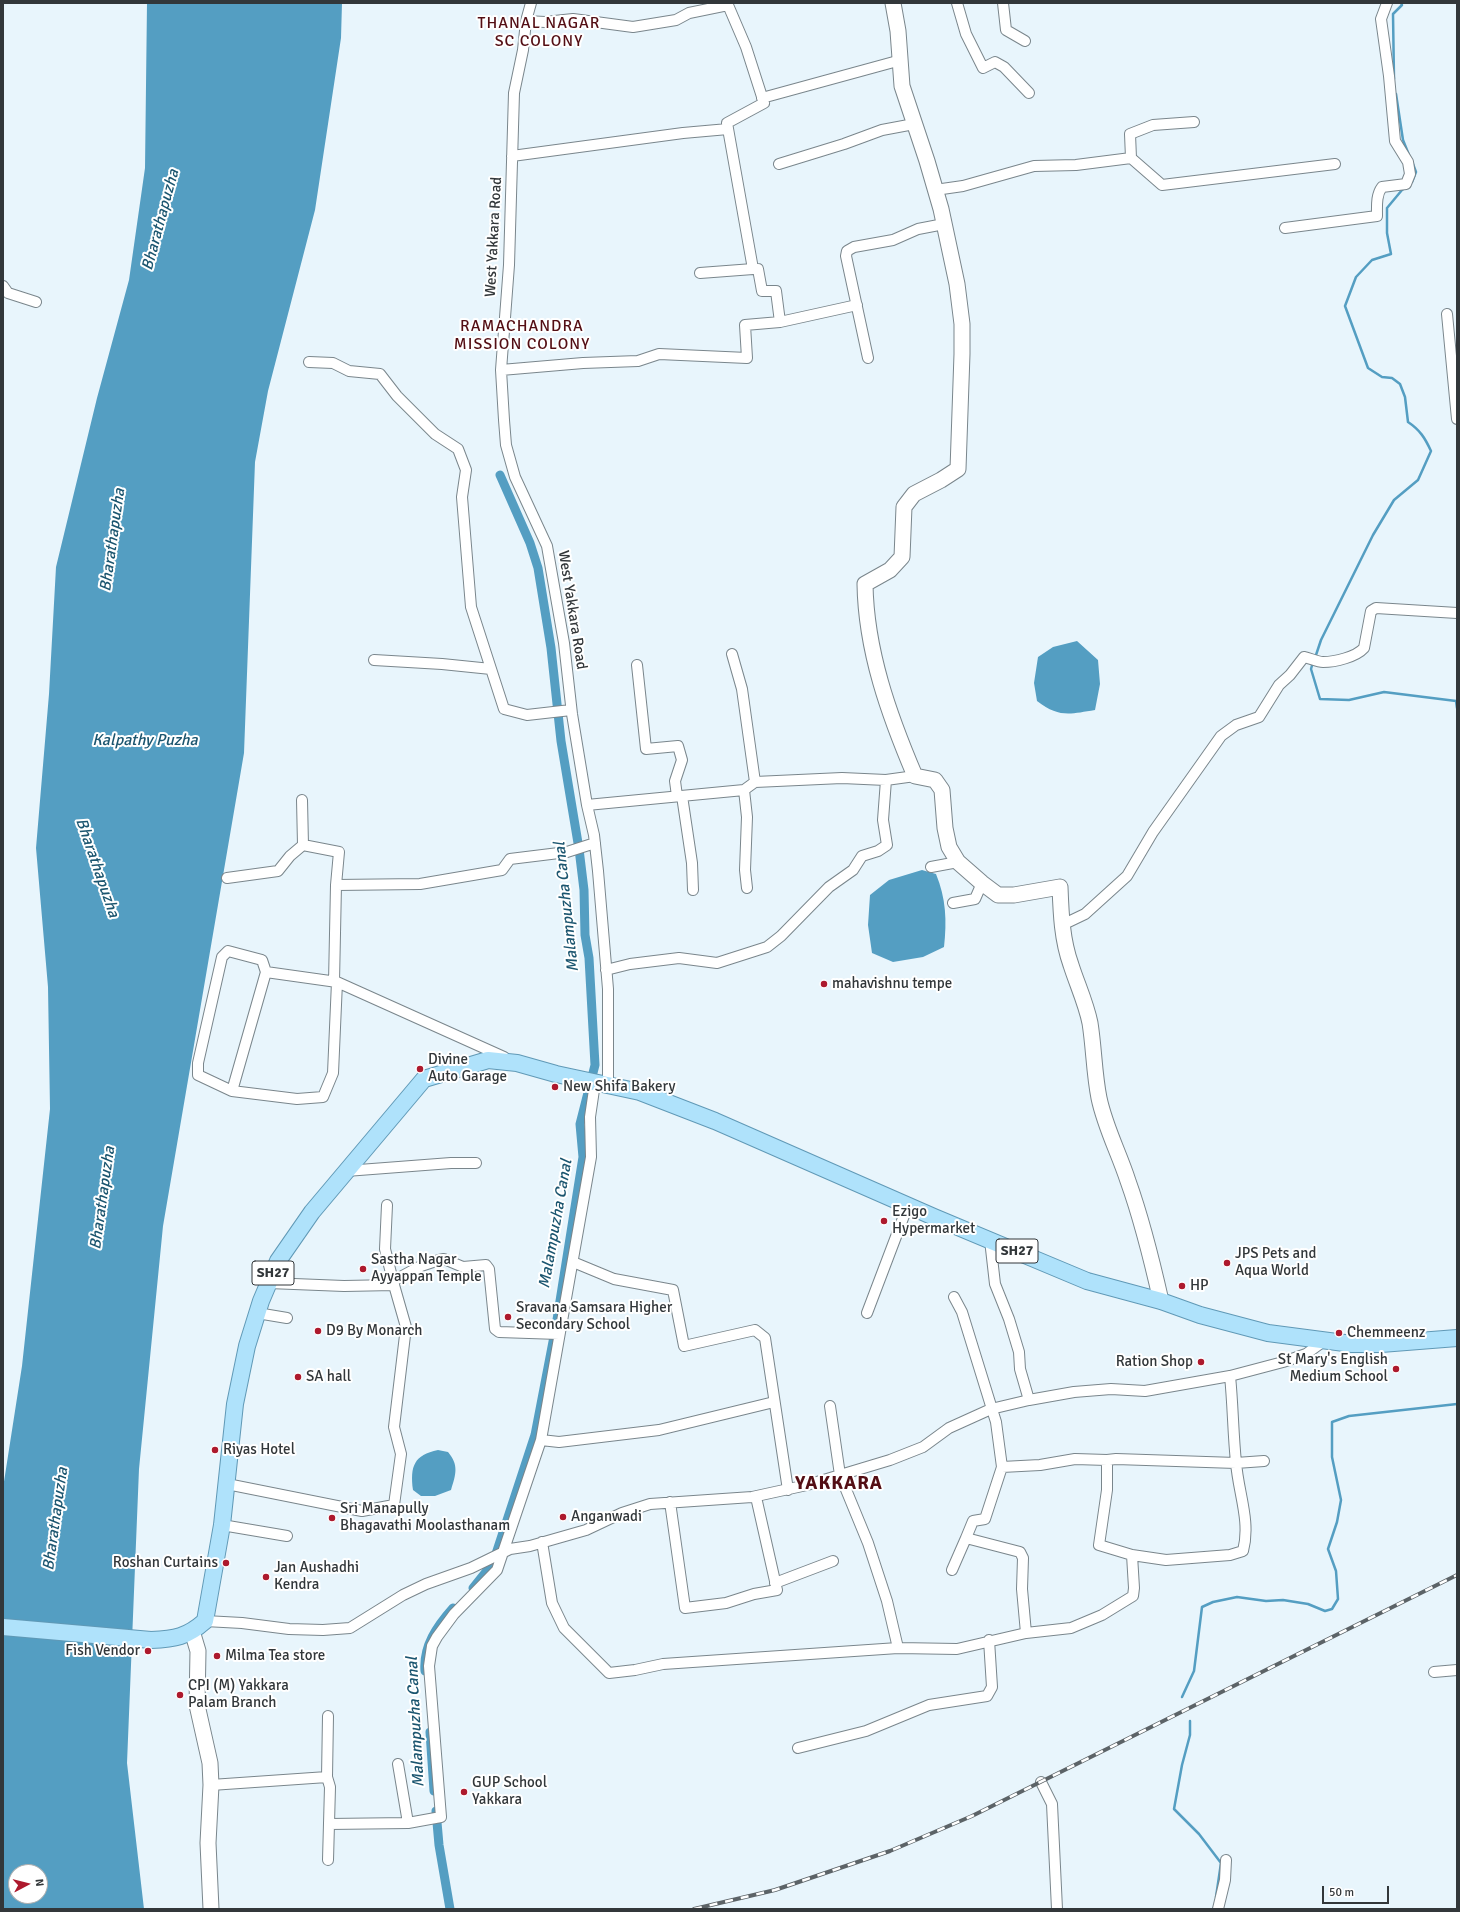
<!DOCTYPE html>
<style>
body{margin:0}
#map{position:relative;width:1460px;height:1912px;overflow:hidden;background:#e8f5fc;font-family:Signika,sans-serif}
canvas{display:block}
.frame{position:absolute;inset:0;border:4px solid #32373a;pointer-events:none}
.north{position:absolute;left:8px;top:1864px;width:40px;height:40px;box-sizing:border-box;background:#fff;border:1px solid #adafb0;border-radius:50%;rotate:83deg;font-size:11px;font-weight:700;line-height:16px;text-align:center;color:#32373a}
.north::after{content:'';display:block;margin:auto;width:14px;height:18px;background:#ad192d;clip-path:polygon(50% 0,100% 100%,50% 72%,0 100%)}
.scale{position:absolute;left:1322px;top:1886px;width:67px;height:18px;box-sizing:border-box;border:2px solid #32373a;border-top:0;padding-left:5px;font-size:12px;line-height:14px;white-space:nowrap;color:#32373a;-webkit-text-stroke:3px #fff;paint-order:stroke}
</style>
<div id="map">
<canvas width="1460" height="1912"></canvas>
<div class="frame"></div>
<div class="north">N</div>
<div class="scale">50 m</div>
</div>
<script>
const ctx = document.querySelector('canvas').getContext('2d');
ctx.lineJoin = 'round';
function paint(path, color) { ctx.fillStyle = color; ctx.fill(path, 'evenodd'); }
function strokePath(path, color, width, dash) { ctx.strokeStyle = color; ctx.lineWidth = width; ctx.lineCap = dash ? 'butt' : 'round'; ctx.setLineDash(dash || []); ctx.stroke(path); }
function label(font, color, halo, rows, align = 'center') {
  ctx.font = font + ' Signika,sans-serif'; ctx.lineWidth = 4; ctx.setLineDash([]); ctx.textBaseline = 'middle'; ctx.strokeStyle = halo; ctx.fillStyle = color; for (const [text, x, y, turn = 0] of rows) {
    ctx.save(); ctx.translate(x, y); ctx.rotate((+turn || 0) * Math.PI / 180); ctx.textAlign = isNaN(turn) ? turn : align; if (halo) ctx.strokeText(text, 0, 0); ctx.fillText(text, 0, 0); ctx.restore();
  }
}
const water = new Path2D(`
 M147,3H342L341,38L315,210L268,391L255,462L244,753L163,1226L139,1469L127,1763L144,1909H3V1488L22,1366L50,1109L48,987L36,848L49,694L56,567L97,398L129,280L145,168ZM16,1872H40V1896H16Z
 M1077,641L1098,660L1100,684L1095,710C1070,714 1059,718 1037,701L1034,683L1038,657L1053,647Z
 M922,870L936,874C946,898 947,921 944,947L923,957L893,962L872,953L868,925L870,895L889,880Z
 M438,1450L448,1452C459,1465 456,1474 451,1490L435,1496H421L413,1490C410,1466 414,1455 438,1450Z`);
const stream = new Path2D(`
 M1394,79L1393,14L1402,5L1401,3
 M1396,94L1403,140L1409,155
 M1412,182L1416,172L1413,164
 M1315,658L1321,640L1373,535L1394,500L1418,480L1431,451C1425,438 1420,430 1408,422L1405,397L1400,384L1392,378L1382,377L1368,368L1345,306L1356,277L1372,260L1391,254L1387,233V208L1402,190L1405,188
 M1313,662L1311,669L1320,699L1349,700L1384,692L1456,701L1457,708
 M1182,1697L1194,1671L1202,1607L1213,1602L1237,1597L1266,1601L1283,1600L1308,1604L1325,1611L1332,1609L1338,1599L1336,1571L1328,1549L1337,1522L1341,1500L1332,1457V1422L1349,1416L1457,1404
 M1190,1721V1735L1182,1765L1174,1809L1199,1834L1221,1863L1216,1897`);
const canal = new Path2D(`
 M473,1588L493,1563L535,1435L556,1326L583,1157L580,1124L595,1065L589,958L585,935L584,890L579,849L561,741L551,648L538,568L530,543L500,475
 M425,1671C423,1646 437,1626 453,1608
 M430,1732L434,1791
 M436,1811L439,1845L450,1909`);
const street = new Path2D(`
 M531,3L526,21L523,50L514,93L509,265L501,370L504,420L506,445L515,477L547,546L564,643L572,714L587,805L594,835L598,871L608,989V1085
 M957,3L966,34L983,68L995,62L1004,67L1029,93
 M1003,3L1006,30L1025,41
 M526,21L545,22L573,19L633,27L676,20L689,13L728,5L746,47L764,103L727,123L753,269L700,273
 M762,98L901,60
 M512,156L683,133L728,129
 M1131,158L1162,185L1335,164
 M779,164L844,144L882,130L914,124
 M935,190L963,186L1034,166L1076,165L1131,158L1130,134L1153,125L1194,122
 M1285,228L1377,216C1377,206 1376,195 1382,187L1406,184L1410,174L1408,162L1395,141L1389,76L1381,19L1387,3
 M753,269H758L762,291H776L780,322
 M3,286L8,293L36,302
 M1447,314L1457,419
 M868,358L846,256L847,251L854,247L893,240L918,229L944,224
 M309,362L333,363L349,371L380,374L397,396L435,434L458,449L466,470L462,497L471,607L504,709L527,715L571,710
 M501,370L583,363L638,361L659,354L747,358L745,325L780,322L857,305
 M732,654L742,689L755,782
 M374,660L442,664L491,669
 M637,665L646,749L678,746L682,760L675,781L677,796
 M744,790L747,817L745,870L747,888
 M682,796L692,863L693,890
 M302,800L303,845
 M587,805L744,790L755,782L842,778L886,780L915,776
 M931,867L958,862
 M227,878L278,871L290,856L303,845L339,852L336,885
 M953,903L975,899L982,883
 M1062,925L1085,914L1127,876L1153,832L1221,736L1236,725L1259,717L1279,685L1290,675L1304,657C1310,658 1317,662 1323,662C1335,662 1356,657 1364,648L1371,611L1376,608L1457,613
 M606,970L630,964L679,958L717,963L767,947L781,936L829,887L853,870L862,856L878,851L887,845L883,820L886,780
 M266,972L262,960L228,951L222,957L198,1063V1075L232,1091L297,1099L323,1097L333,1073L337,982
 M334,982L336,885L420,884L502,870L510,859L567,852L595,843
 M232,1091L266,972L337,982L504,1057
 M346,1171L451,1163H476
 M387,1205L385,1249L394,1285
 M990,1240L995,1284L1009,1319L1019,1352L1020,1369L1029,1400
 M573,1262L614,1279L673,1290L684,1346L755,1330L765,1338L788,1490
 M393,1281L421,1266L439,1260L444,1259L463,1267L486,1265L489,1269L495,1329L499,1332L559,1334
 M954,1297L962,1312L996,1422L1002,1467L985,1519L973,1521L966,1538L1020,1552L1023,1558L1022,1589L1026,1633
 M257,1313L287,1318
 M867,1313L908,1205
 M830,1406L840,1475L868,1543L887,1601L898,1648L957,1649L1026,1633L1071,1628L1102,1615L1133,1596L1134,1588L1132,1555L1166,1560L1230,1555L1243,1551C1251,1521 1238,1492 1236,1462C1233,1434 1233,1405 1230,1376
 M541,1440L559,1442L659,1430L774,1402
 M1107,1460L1116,1459L1236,1463L1264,1461
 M1002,1467L1040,1465L1075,1459L1107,1460V1490L1099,1545L1132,1555
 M227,1484L362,1511L394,1505L401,1454L394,1427L406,1327L394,1285L344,1286L269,1283
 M670,1502L685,1608L726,1603L754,1594L777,1590L756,1497
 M222,1525L287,1536
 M542,1542L552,1603L564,1628L609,1673L635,1670L663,1664L898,1648
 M952,1570L966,1538
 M775,1583L833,1561
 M205,1621L242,1623L289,1629L323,1630L350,1628L403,1595L426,1584L471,1568L510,1549L530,1546L586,1530L622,1513L650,1504L752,1497L807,1485L890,1460L923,1447L949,1428L991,1409L1029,1400L1074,1392L1111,1389L1145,1391L1230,1376L1283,1362L1306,1354L1324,1341
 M1434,1672L1457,1670
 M798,1748L866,1731L929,1705L987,1696L992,1687L989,1640
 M327,1777L330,1787L328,1860
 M1041,1782L1052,1804L1057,1909
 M211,1785L327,1777L328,1716
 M408,1823L441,1817L429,1666L432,1646L437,1637L454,1614L497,1570L541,1440L591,1157L590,1117L595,1083
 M329,1824L408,1823L398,1764
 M1218,1909L1225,1880L1226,1860`);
const secondary = new Path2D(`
 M893,3L898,31L902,86L927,161L941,209L957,284L962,324V354L958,469L941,480L914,494L904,507L902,557L890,570L865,584C866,651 889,715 915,776L935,780L942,790L945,828L949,847L958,862L982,883L998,895H1014L1060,887C1061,914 1062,940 1071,965C1077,984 1086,1003 1090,1023C1094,1048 1094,1073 1099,1098C1105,1127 1119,1153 1128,1181C1142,1220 1152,1261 1161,1301
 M192,1631L198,1651L197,1705L210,1763L211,1785L208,1843L211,1909`);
const primary = new Path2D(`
 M3,1627L151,1640C175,1639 187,1637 205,1621L222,1525L235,1404L247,1346L261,1301L278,1261L312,1212L424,1079L488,1060L517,1063L556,1074L640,1092L715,1121L934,1217L1087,1281L1161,1301L1200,1315L1268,1333L1352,1344H1381L1457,1338`);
const rail = new Path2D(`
 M694,1909L775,1890L890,1851L972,1816L1457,1575`);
const markers = [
 [824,984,4,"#ad192d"],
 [420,1069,4,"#ad192d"],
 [555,1087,4,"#ad192d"],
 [884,1221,4,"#ad192d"],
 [1227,1263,4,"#ad192d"],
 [363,1269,4,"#ad192d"],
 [1182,1286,4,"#ad192d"],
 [508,1317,4,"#ad192d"],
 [318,1331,4,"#ad192d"],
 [1339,1333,4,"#ad192d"],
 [1201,1362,4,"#ad192d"],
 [1396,1369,4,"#ad192d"],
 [298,1377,4,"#ad192d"],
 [215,1450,4,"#ad192d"],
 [563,1517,4,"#ad192d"],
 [332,1518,4,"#ad192d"],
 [226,1563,4,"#ad192d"],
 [266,1577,4,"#ad192d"],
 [148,1651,4,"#ad192d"],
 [217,1656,4,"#ad192d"],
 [180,1695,4,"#ad192d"],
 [464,1792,4,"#ad192d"]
];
const shields = [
 [1017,1251,42],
 [273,1273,42]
];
const shieldNames = [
 ["SH27",1017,1251],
 ["SH27",273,1273]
];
const streetNames = [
 ["West Yakkara Road",494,237,-87],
 ["West Yakkara Road",572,610,81]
];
const poiNames = [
 ["mahavishnu tempe",832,984],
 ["Divine",428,1060],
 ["Auto Garage",428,1077],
 ["New Shifa Bakery",563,1087],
 ["Ezigo",892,1212],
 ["Hypermarket",892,1229],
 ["JPS Pets and",1235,1254],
 ["Aqua World",1235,1271],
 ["Sastha Nagar",371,1260],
 ["Ayyappan Temple",371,1277],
 ["HP",1190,1286],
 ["Sravana Samsara Higher",516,1308],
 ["Secondary School",516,1325],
 ["D9 By Monarch",326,1331],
 ["Chemmeenz",1347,1333],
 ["St Mary's English",1388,1360,"right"],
 ["Medium School",1388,1377,"right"],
 ["Ration Shop",1193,1362,"right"],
 ["SA hall",306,1377],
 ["Riyas Hotel",223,1450],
 ["Sri Manapully",340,1509],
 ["Bhagavathi Moolasthanam",340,1526],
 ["Anganwadi",571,1517],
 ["Roshan Curtains",218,1563,"right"],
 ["Jan Aushadhi",274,1568],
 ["Kendra",274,1585],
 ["Fish Vendor",140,1651,"right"],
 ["Milma Tea store",225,1656],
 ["CPI (M) Yakkara",188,1686],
 ["Palam Branch",188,1703],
 ["GUP School",472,1783],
 ["Yakkara",472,1800]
];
const neighbourhoodNames = [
 ["THANAL NAGAR",539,24],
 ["SC COLONY",539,42],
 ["RAMACHANDRA",522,327],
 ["MISSION COLONY",522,345]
];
const waterNames = [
 ["Bharathapuzha",161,220,-75],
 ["Bharathapuzha",113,540,-82],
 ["Kalpathy Puzha",145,741],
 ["Bharathapuzha",97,868,71],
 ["Malampuzha Canal",567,907,-96],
 ["Bharathapuzha",103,1198,-82],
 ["Malampuzha Canal",556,1224,-80],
 ["Bharathapuzha",56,1519,-82],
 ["Malampuzha Canal",416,1722,-93]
];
const districtNames = [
 ["YAKKARA",839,1484]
];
paint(water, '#549ec2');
strokePath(stream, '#549ec2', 2.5);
strokePath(canal, '#549ec2', 9);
strokePath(street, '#7a868c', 12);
strokePath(secondary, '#7a868c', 17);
strokePath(primary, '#6099b6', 18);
strokePath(street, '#fff', 10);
strokePath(secondary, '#fff', 15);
strokePath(primary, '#afe2fb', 16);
strokePath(rail, '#5c6367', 4);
strokePath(rail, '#fff', 2.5, [8]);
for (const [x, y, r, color] of markers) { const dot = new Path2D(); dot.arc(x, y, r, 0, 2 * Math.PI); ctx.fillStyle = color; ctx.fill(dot); strokePath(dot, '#fff', 1.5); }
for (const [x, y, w] of shields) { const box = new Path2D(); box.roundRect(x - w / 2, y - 12, w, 24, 3); ctx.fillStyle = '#fff'; ctx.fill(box); strokePath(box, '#32373a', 1); }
label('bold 14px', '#32373a', null, shieldNames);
label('15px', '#32373a', '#fff', streetNames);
label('15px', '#32373a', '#fff', poiNames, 'left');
ctx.letterSpacing = '1px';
label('16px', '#530e14', '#fff', neighbourhoodNames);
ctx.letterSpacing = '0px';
label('italic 16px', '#1b556f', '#fff', waterNames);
ctx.letterSpacing = '1px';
label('bold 19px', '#530e14', '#fff', districtNames);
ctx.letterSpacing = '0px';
</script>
